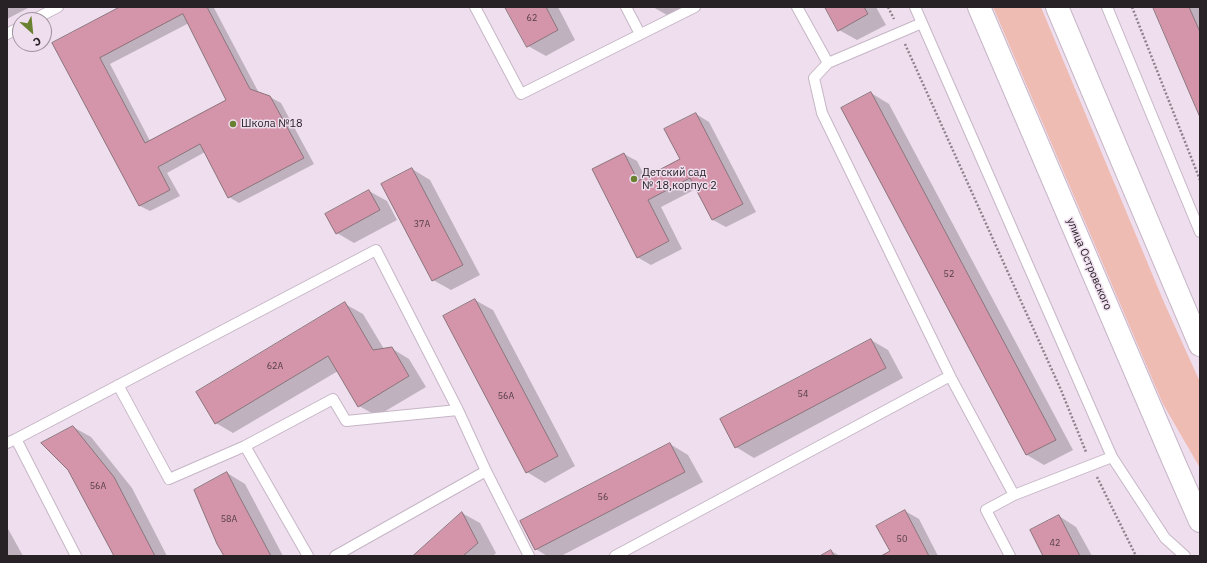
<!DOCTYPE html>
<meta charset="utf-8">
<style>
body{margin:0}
#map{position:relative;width:1207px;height:563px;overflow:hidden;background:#efdeee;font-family:"IBM Plex Sans",sans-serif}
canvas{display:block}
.frame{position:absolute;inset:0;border:8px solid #282227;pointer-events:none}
.north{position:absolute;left:12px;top:12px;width:40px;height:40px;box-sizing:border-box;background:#efdeee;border:1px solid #9f939e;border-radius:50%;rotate:153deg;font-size:11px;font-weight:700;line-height:16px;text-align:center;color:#282227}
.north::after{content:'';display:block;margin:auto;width:14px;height:18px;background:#6a8132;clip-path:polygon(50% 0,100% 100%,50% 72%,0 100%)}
</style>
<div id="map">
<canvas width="1207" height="563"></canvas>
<div class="frame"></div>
<div class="north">С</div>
</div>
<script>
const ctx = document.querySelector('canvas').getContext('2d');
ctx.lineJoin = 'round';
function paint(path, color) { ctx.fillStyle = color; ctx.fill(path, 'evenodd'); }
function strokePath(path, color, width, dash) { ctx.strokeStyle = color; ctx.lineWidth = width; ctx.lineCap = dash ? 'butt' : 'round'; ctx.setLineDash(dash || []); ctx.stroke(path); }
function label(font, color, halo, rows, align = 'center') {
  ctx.font = font + ' "IBM Plex Sans",sans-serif'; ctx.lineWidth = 3; ctx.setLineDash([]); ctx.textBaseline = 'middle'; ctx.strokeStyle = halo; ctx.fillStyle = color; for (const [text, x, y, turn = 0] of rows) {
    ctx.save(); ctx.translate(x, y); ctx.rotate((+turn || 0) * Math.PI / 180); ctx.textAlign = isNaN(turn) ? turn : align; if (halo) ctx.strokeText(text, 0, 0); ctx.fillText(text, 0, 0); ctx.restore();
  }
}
const green = new Path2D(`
 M993,7H1041L1163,300L1200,382V468L1163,404Z`);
const shadow = new Path2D(`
 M7,7H30L7,19Z
 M123,7H215L214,8L259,93L270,97L281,103L314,164L239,203L229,197L205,152L167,173L180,196L150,211L140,206L54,43ZM189,23L227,100L150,141L110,64Z
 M507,7H558L575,40L546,56L528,46Z
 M653,7H692L672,18Z
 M827,7H876L886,25L857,40L839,30Z
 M1154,7H1200V115Z
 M871,93L889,104L1073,450L1044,465L1027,455L843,109Z
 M696,114L709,122L756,212L726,227L713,220L696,189L661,207L682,249L651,265L637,257L624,154L637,161L646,179L681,160Z
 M412,169L430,180L480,275L451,290L433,280Z
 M369,191L387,201L397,220L354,243L337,233Z
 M475,300L493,310L575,466L545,483L527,472Z
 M345,304L363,314L384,349L391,348L409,359L426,387L377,416L359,406L338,371L233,433L216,423Z
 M871,340L888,350L903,378L754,458L736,447Z
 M73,427L91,437L132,488L167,556H115Z
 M670,444L688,455L703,482L561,556H547L536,549Z
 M227,473L245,484L283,556H225Z
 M905,511L919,519L938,556H883L891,552Z
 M462,513L480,523L496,553L493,556H414Z
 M1059,516L1076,527L1092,556H1044Z
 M7,527L23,556H7Z
 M831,551L840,556H822Z`);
const building = new Path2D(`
 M120,7H207L250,89L270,96L304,158L228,198L200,144L158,167L170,190L139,206L52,43ZM183,14L226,100L145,143L100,58Z
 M505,7H546L558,30L527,47Z
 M825,7H864L868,14L838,31Z
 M1153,7H1189L1200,32V117Z
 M871,92L1056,440L1026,455L841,108Z
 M696,113L743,204L712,220L690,178L648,200L669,241L637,258L592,169L624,153L638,181L680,159L664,129Z
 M412,168L463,265L432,281L381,184Z
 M369,190L380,210L336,234L325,214Z
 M475,299L558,456L526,473L443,316Z
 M345,302L373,350L392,347L409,376L358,407L328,356L215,424L196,392Z
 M871,339L886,368L735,448L720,419Z
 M73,426L114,477L155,556H114L68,470L41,443Z
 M670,443L685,472L535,550L520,521Z
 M227,472L238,494L271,556H224L217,544L194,490Z
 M905,510L929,556H881L890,551L876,526Z
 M462,512L478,543L463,556H413Z
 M1059,515L1080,556H1043L1030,530Z
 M831,550L834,556H820Z`);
const path = new Path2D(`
 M888,7L894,19
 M1132,7L1200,180
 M905,44L1061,390L1086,452
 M1097,477L1136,556`);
const service = new Path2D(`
 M475,7L521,94L695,7
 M626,7L640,34
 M797,7L828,63L814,78L822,113L950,376
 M915,7L1112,457L1165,538L1185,556
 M1107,7L1200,232
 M33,20L58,7
 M7,34L20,27
 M828,63L922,23
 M118,385L169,479L245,446
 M16,439L376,250L458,410L486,471L529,556
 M7,443L16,439L76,556
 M308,556L245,446L333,399L346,421L458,410
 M335,556L486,471
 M615,556L950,376L1014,495L1112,457
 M1010,556L986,510L1014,495`);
const secondary = new Path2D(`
 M979,7L1174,462L1200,521
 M1057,7L1200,345`);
const markers = [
 [233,124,4,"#6a8132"],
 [634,179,4,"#6a8132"]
];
const numberNames = [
 ["62",532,18],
 ["37А",422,224],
 ["52",949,274],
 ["62А",275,366],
 ["54",803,394],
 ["56А",506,396],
 ["56А",98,486],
 ["56",603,497],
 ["58А",229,519],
 ["50",902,539],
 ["42",1055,543]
];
const poiNames = [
 ["Школа №18",241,124],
 ["Детский сад",642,173],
 ["№ 18,корпус 2",642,186]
];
const streetNames = [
 ["улица Островского",1089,264,67]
];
paint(green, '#eebcb3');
paint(shadow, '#0003');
paint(building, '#d494a9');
strokePath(building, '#8a747b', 1);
strokePath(service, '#c6b6c6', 12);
strokePath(secondary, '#c6b6c6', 24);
strokePath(path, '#8d828c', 2.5, [2, 2]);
strokePath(service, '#fff', 10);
strokePath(secondary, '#fff', 22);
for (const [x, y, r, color] of markers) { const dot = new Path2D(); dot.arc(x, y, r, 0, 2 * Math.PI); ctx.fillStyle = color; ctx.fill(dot); strokePath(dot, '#efdeee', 1.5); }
label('9px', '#533e48', null, numberNames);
label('11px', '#282227', '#efdeee', poiNames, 'left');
label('11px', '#282227', '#efdeee', streetNames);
</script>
